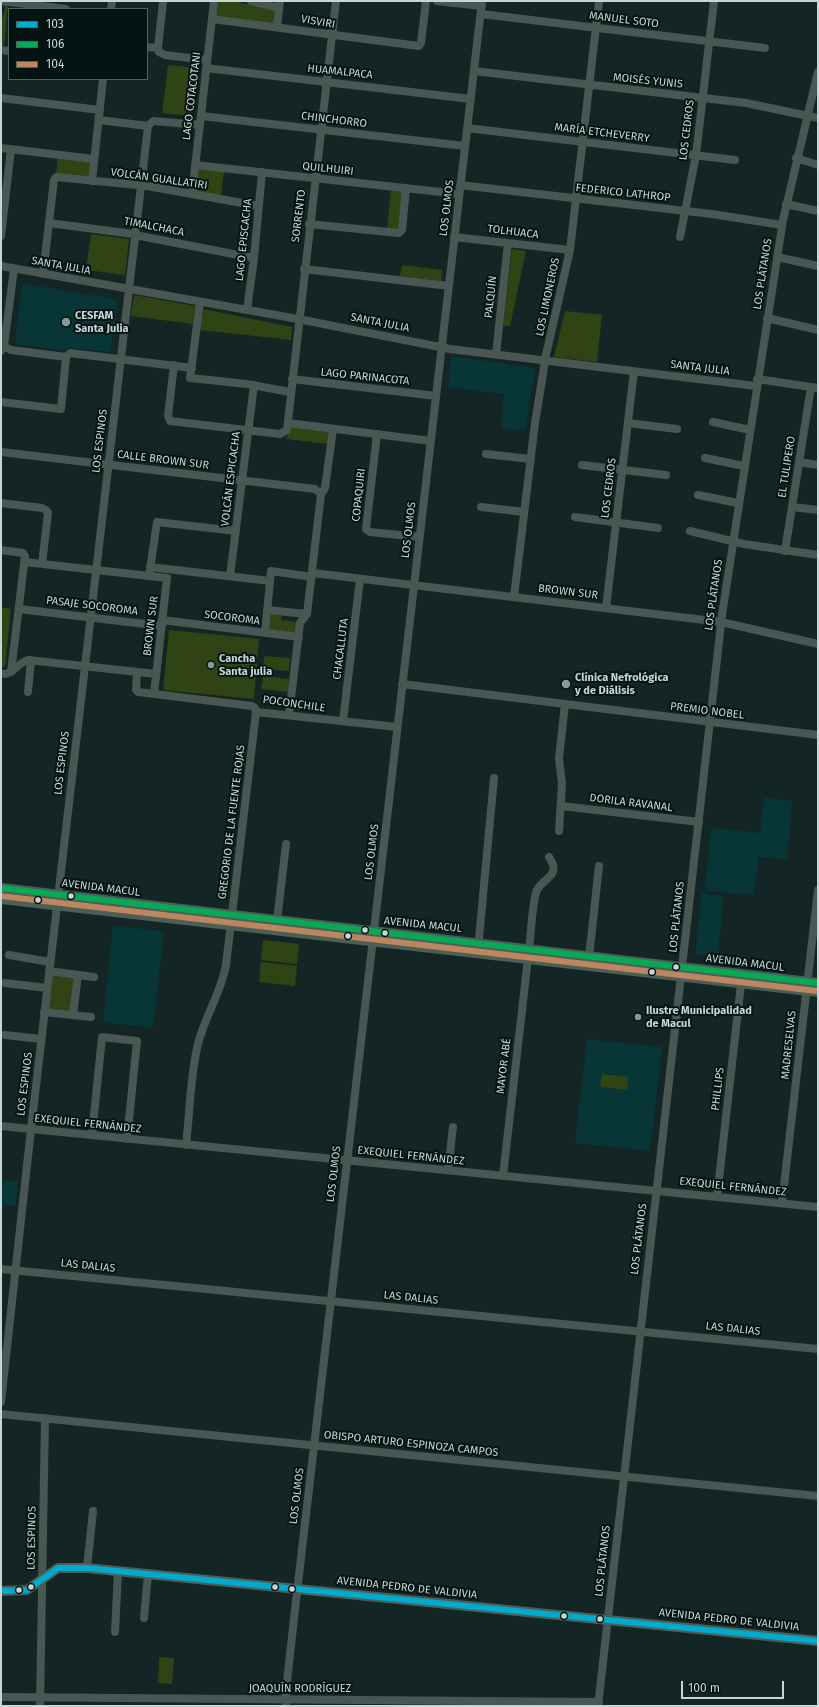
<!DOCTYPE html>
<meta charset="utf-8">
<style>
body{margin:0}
#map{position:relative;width:819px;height:1707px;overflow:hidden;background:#132625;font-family:"Fira Sans",sans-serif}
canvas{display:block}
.frame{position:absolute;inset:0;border:2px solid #c4d6d6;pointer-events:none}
.legend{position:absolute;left:8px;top:8px;width:140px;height:72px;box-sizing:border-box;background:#061313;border:1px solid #526161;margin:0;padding:5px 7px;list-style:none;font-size:12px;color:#c4d6d6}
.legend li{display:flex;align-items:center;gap:8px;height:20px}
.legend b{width:20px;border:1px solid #526161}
.scale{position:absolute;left:681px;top:1681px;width:103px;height:18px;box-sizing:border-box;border:2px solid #c4d6d6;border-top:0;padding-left:5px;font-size:12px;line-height:14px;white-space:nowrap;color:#c4d6d6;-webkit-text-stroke:3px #061313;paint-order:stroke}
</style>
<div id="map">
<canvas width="819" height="1707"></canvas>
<div class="frame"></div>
<ul class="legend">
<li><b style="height:5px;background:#00a9ce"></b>103</li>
<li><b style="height:5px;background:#06aa56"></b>106</li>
<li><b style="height:5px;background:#bb8660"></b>104</li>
</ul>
<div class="scale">100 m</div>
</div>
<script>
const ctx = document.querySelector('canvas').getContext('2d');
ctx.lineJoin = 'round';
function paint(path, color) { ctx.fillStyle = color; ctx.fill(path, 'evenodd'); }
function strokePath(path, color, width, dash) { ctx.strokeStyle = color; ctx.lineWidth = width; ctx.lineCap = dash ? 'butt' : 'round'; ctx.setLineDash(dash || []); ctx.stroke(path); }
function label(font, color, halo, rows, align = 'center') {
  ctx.font = font + ' "Fira Sans",sans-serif'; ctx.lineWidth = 4; ctx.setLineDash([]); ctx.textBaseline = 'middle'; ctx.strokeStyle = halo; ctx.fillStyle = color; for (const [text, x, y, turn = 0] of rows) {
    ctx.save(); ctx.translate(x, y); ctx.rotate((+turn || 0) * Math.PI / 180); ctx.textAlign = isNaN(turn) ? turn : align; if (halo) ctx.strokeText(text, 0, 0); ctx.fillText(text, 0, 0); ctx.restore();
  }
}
const built = new Path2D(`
 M25,284L115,299L118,304L110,352L68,348L65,350L19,345L15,340L22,286Z
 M451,356L535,368L525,431L501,428L504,394L448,387Z
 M764,798L792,801L787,859L758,857L754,895L705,891L711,828L760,833Z
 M702,893L723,896L718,957L695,954Z
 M113,926L164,931L153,1028L103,1022Z
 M587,1039L662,1047L650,1151L575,1143Z
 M1,1180L18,1182L15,1206L1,1204Z`);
const green = new Path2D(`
 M217,1H234L275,11L274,23L216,16Z
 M6,4H8L4,45H1V22Z
 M168,65L195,68L190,116L162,113Z
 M58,157L91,160L89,178L56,175Z
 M199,167L224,171L221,197L195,193Z
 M391,189L403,190L399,231L387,229Z
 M91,234L129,239L125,275L86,270Z
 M512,249L526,251L510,326H503Z
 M402,265L442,270L441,281L400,276Z
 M134,295L195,306L193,324L131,316Z
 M203,309L292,327L291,340L200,330Z
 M565,311L602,315L597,362L554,357Z
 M291,427L331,432L329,444L286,439Z
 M1,607L11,609L5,667H1Z
 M269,613L282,614L281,620L297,622L296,634L268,631Z
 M169,630L259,639L254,699L163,690Z
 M264,656L290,658L289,671L263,669Z
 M263,676L289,679L288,692L261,689Z
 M263,940L299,944L297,964L261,960Z
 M261,962L297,966L295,986L259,982Z
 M49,971L78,975L73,1015L44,1012Z
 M602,1074L628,1077L627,1090L600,1087Z
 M159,1657L174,1658L172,1684L158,1683Z`);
const minor = new Path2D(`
 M2,1L66,9
 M251,1L279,8
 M437,1L482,6
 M111,9L112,1
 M481,14L765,48
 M212,19L419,46L421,43L426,1
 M277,27L280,1
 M147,47L158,48
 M158,48L159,52L165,55L207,60
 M158,48L163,1
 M1,50L9,51
 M206,68L471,99
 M474,71L746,103L818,118
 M1,98L100,110
 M201,116L465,146
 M99,120L148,126
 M467,128L735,160
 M1,148L94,159
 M796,158L818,165
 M195,165L459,194
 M92,181L103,79
 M460,185L712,214L782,225
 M192,194L214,1
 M786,204L818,211
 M49,223L133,234L135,235L254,258
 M309,224L399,233L402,230L406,188
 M1,236L11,149
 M454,237L570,250
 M680,237L696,155L714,1
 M777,257L818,266
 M1,266L298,319L450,349L756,386
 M304,269L449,286
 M43,274L54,180L56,177L147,186L259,206
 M200,302L190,378L247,384L290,392
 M247,310L254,258L262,172
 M767,318L818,330
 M4,346L11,350L66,357
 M1,351L4,346L14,269
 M496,354L508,243
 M174,365L168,416L170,421L280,434L287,430L336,1
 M292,379L436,396
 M757,379L818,388
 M1,402L61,409L66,357L70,353L192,368
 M713,422L750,430
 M288,423L431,441
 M628,423L677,429
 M377,434L366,529L370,532L419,537
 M1,452L315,489L321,494
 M486,454L530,459
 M705,458L744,466
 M799,462L818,465
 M582,465L666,475
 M698,495L738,503
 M1,503L42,508L46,510L48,513L42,564
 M481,507L524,512
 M792,507L818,510
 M575,517L658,528
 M690,531L744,544L818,555
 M1,550L23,553L25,556L11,672
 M785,551L811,387
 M25,562L167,578L154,694
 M150,567L270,581
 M313,573L721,622L818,644
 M149,576L157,522L236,531
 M230,576L254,385
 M514,597L535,423L546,355L570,250L599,1
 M606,608L634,371
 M19,609L162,626
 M267,610L307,614
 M162,620L299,637
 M265,633L271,571L312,577
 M137,672L136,690L138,692L252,706L255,708L256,712
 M1,674C14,675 17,663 28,660L156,674
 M402,684L818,735
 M28,692L31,660
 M256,712L397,727
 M289,715L300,623L307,614L321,494L325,488L333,429
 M343,721L360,579
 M561,806L699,822
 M559,831L562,784L559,758L565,704
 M277,921L286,844
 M478,949L494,778
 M529,950C531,936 532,901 537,890C544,877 562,876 549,857
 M9,955L50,962
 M589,957L599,866
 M49,971L94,977
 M5,983L47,988
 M44,1012L91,1017
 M73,1015L78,975
 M5,1035L41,1039
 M1,1126L818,1207
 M92,1135L102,1037L137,1041L127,1139
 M186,1145C190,1112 190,1076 198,1044C205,1016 221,993 226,965L256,712
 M448,1170L453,1127
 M503,1176L528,958
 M717,1197L741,984
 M782,1203L818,890
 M1,1269L818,1349
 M1,1402L31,1129L148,126L153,121L200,125
 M1,1414L818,1496
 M87,1568L93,1511
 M144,1618L148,1574
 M115,1632L118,1572
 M1,1697L599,1702
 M40,1706L45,1418
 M286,1706V1690L296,1601L482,1
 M598,1706L722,615L783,220L818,72`);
const major = new Path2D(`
 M1,888L818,983
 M1,899L818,992
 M1,1591L27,1590L58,1568H87L818,1641`);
const bus1 = new Path2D(`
 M1,1591L27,1590L58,1568H87L818,1641`);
const bus2 = new Path2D(`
 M1,888L818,983`);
const bus3 = new Path2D(`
 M1,896L817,991`);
const markers = [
 [66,322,5,"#869898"],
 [211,665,4,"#869898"],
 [566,684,5,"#869898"],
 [71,896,3.5,"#c4d6d6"],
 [38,900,3.5,"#c4d6d6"],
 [365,930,3.5,"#c4d6d6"],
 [385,933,3.5,"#c4d6d6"],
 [348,936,3.5,"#c4d6d6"],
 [676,967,3.5,"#c4d6d6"],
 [652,972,3.5,"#c4d6d6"],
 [638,1017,4,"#869898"],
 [31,1587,3.5,"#c4d6d6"],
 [275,1587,3.5,"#c4d6d6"],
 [292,1589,3.5,"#c4d6d6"],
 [19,1590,3.5,"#c4d6d6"],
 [564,1616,3.5,"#c4d6d6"],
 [600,1619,3.5,"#c4d6d6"]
];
const streetNames = [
 ["MANUEL SOTO",624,20,7],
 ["VISVIRI",318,22,10],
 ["HUAMALPACA",340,72,6],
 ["MOISÉS YUNIS",648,81,6],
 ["LAGO COTACOTANI",192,96,-83],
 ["CHINCHORRO",334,120,7],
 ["LOS CEDROS",687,130,-83],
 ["MARÍA ETCHEVERRY",602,133,7],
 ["QUILHUIRI",328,169,6],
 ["VOLCÁN GUALLATIRI",159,179,8],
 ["FEDERICO LATHROP",623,193,6],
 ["LOS OLMOS",447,208,-83],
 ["SORRENTO",299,216,-83],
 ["TIMALCHACA",154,227,11],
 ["TOLHUACA",513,232,7],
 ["LAGO EPISCACHA",244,240,-84],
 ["SANTA JULIA",61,266,10],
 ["LOS PLÁTANOS",763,274,-81],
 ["PALQUÍN",491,297,-84],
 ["LOS LIMONEROS",548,297,-78],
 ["SANTA JULIA",380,323,11],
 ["SANTA JULIA",700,368,7],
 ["LAGO PARINACOTA",365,377,6],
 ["LOS ESPINOS",100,441,-83],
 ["CALLE BROWN SUR",163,460,7],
 ["EL TULIPERO",787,467,-81],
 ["VOLCÁN ESPICACHA",231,479,-83],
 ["LOS CEDROS",609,488,-83],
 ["COPAQUIRI",359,495,-84],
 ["LOS OLMOS",409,530,-83],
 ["BROWN SUR",568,592,7],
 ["LOS PLÁTANOS",714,595,-82],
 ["PASAJE SOCOROMA",92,606,7],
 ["SOCOROMA",232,618,7],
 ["BROWN SUR",151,626,-83],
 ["CHACALLUTA",341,649,-83],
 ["POCONCHILE",294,704,8],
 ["PREMIO NOBEL",707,711,7],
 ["LOS ESPINOS",62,763,-83],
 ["DORILA RAVANAL",631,803,7],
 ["GREGORIO DE LA FUENTE ROJAS",232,822,-83],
 ["LOS OLMOS",372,852,-83],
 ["AVENIDA MACUL",101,888,7],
 ["LOS PLÁTANOS",677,917,-84],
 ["AVENIDA MACUL",423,925,6],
 ["AVENIDA MACUL",745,963,7],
 ["MADRESELVAS",789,1045,-84],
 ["MAYOR ABÉ",504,1066,-83],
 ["LOS ESPINOS",25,1084,-83],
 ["PHILLIPS",718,1089,-83],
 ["EXEQUIEL FERNÁNDEZ",88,1124,6],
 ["EXEQUIEL FERNÁNDEZ",411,1156,6],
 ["LOS OLMOS",334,1174,-83],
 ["EXEQUIEL FERNÁNDEZ",733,1187,6],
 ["LOS PLÁTANOS",639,1239,-83],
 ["LAS DALIAS",88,1266,6],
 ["LAS DALIAS",411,1298,6],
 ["LAS DALIAS",733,1329,6],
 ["OBISPO ARTURO ESPINOZA CAMPOS",411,1444,6],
 ["LOS OLMOS",297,1496,-83],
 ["LOS ESPINOS",32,1538,-89],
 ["LOS PLÁTANOS",603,1561,-84],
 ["AVENIDA PEDRO DE VALDIVIA",407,1588,6],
 ["AVENIDA PEDRO DE VALDIVIA",729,1620,6],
 ["JOAQUÍN RODRÍGUEZ",300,1689]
];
const poiNames = [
 ["CESFAM",75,316],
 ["Santa Julia",75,329],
 ["Cancha",219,659],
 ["Santa julia",219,672],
 ["Clínica Nefrológica",575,678],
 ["y de Diálisis",575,691],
 ["Ilustre Municipalidad",646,1011],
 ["de Macul",646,1024]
];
paint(built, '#083535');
paint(green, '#304315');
strokePath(minor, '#495651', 8);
strokePath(major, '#4d5e57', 10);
strokePath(bus1, '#00a9ce', 6);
strokePath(bus2, '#06aa56', 6);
strokePath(bus3, '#bb8660', 6);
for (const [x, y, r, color] of markers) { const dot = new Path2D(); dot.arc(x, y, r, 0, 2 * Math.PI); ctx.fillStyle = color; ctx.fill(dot); strokePath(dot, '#061313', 1.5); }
label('11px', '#c4d6d6', '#061313', streetNames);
label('bold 11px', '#c4d6d6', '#061313', poiNames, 'left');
</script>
